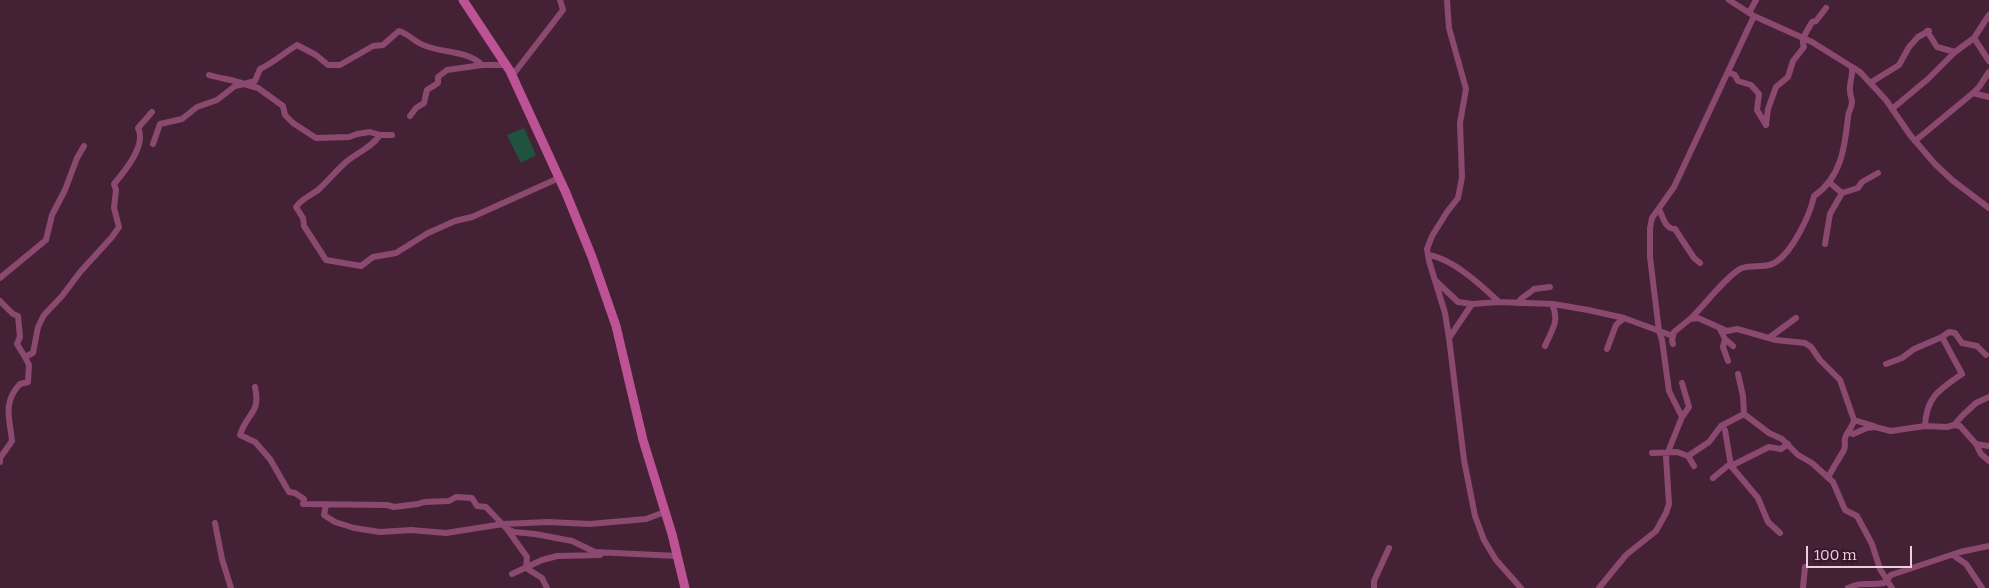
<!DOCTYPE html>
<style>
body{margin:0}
#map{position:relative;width:1989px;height:588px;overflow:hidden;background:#452136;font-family:Bitter,serif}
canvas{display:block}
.scale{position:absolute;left:1806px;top:546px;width:106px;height:22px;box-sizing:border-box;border:2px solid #ead1de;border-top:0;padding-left:6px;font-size:15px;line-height:18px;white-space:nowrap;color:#ead1de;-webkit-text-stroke:4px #3a172c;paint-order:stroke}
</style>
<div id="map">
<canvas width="1989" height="588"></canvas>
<div class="scale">100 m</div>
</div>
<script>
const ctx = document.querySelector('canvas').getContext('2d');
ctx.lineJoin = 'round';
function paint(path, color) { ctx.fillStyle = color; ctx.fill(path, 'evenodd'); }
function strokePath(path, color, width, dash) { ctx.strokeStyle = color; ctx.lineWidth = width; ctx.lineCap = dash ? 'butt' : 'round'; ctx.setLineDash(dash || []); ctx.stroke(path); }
const green = new Path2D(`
 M524,128L536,155L521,163L507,135Z`);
const street = new Path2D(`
 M1447,0L1449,28L1466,89L1460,123L1462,177L1458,198L1447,212L1432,236L1427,249L1429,261L1445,313L1449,338L1464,460L1475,516L1484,540L1496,560L1521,588
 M1729,0L1754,16L1812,42L1860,72L1886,100L1910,135L1935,164L1952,180L1989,208
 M1749,13L1756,0
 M1927,31L1937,47L1955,52
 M1974,38L1989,61
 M1728,72L1735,75L1738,81L1751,85L1759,94L1757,110L1766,125
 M209,75C221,79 233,79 244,84L255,81L260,69C273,63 284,53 297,45L316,55L328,65H340L373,46L383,45L399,31C408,34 412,39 419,43C438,54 467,49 482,65
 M512,76L563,10L560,0
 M1870,83L1899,65L1909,47L1918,37L1929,31
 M1973,93L1989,97
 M1892,109L1928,79L1955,52L1974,38L1989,15
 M410,116L416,108L424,103L427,90L438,83V77L447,70L482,65H506
 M1766,125L1768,109L1776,87L1788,77L1793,61L1804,47C1800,39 1808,30 1812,22L1816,21L1826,8
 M392,135H380C370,149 359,151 346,162C336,171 328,181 318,190C310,196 301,199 296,207L303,218L304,226L326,260L361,266L373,257L396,253L428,233L455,221L472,217L559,178
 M1915,141L1973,93L1979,87L1989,72
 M153,144L160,124L182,119L197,107L217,100L235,86L244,84L258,88L283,106L285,115L293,123L316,138L349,137L357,134L370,132L380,135
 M1829,182L1842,193L1858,188L1862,182L1878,173
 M1659,209C1663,217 1665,229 1675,229L1694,258L1700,263
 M1825,244L1830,214L1842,193
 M1428,255C1452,258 1482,286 1499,302
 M0,278L46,240L52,215L65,190L77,158L84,146
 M1437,282L1458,302L1472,304
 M0,301L13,314L18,316L20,337L17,344L25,357
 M1518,303C1522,296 1528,295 1534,289L1550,287
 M1690,319C1702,308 1729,273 1742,268C1753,264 1766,269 1776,262C1793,251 1810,215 1814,196C1841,178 1845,147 1848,117C1848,112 1852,107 1852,102C1852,99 1850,95 1850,91C1849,83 1853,76 1852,68
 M1720,329L1725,339L1733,346
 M1770,337L1796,318
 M1449,338L1472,304L1499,302L1553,304L1588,310L1624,318L1673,336
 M1725,339L1723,347L1728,361
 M1673,344L1672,340L1674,332L1690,319L1698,318L1727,331L1737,329L1776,340L1805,343L1811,347L1820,360L1840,380L1854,420C1853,427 1847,431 1845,438C1844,442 1846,445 1844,450C1839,459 1833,467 1828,478
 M1545,346C1552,329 1560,322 1552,304
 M1607,349L1616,325L1624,318
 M1886,364L1902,358L1914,349L1942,337
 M255,387C261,414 247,412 240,435L255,442L270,459L289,492L295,493L304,499L303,504L387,505L394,507L418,504L424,502L449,501L456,497L472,498L477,506L486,507L507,529L527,557L526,568L542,578L547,588
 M1744,414L1769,433L1782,439L1798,455L1812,463L1833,482L1845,510L1857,516L1872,544L1880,569L1892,588
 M1682,417L1689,407L1682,383
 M1854,420L1874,426
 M1954,425L1960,426L1976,444L1989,446
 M1925,426C1926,397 1940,389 1962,374L1942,337L1949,332L1955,333L1962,343L1977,346L1986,355
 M1725,430L1731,466L1758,498L1768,522L1780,533
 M1848,432L1853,434L1867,428L1875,427L1891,431L1925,426L1947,427L1954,425L1963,415L1976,403L1989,397
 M1976,444L1981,454L1989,461
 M1652,453L1677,452L1688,456L1709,442L1721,426L1744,414L1743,396L1738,374
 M1688,456L1694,466
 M0,462V458L12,441C10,419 2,403 20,384L28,382L29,365L25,357L33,353L38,327L44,315L62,296L81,271L112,237L119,227L114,208L116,190L114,184C124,172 147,145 138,128L152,112
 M1731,466L1769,447L1781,449L1788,444
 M1713,478L1731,463
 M326,505L324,515L335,522L354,528L380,532L411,530L446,533L503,524L548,522L590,524L646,519L665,512
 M215,523L222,559L231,588
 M507,529L514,532L535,534L572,541L595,552L677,556
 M1953,555L1966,564L1982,588
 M512,574L542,560L557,556L600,555
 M1374,588V581L1389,548
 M1599,588L1626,555L1656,531L1666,513L1669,504L1666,457L1682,417L1669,391L1662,340L1659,331L1650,257V228L1652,218L1674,187L1754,16
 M1803,588L1805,567
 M1848,588C1862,581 1868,586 1884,583L1891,575L1960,552L1989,546`);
const secondary = new Path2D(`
 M463,0L510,71L566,193L592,257L616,326L643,440L672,534L685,588`);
paint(green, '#1e543f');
strokePath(street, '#8b4970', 6);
strokePath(secondary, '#bd5395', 9);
</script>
